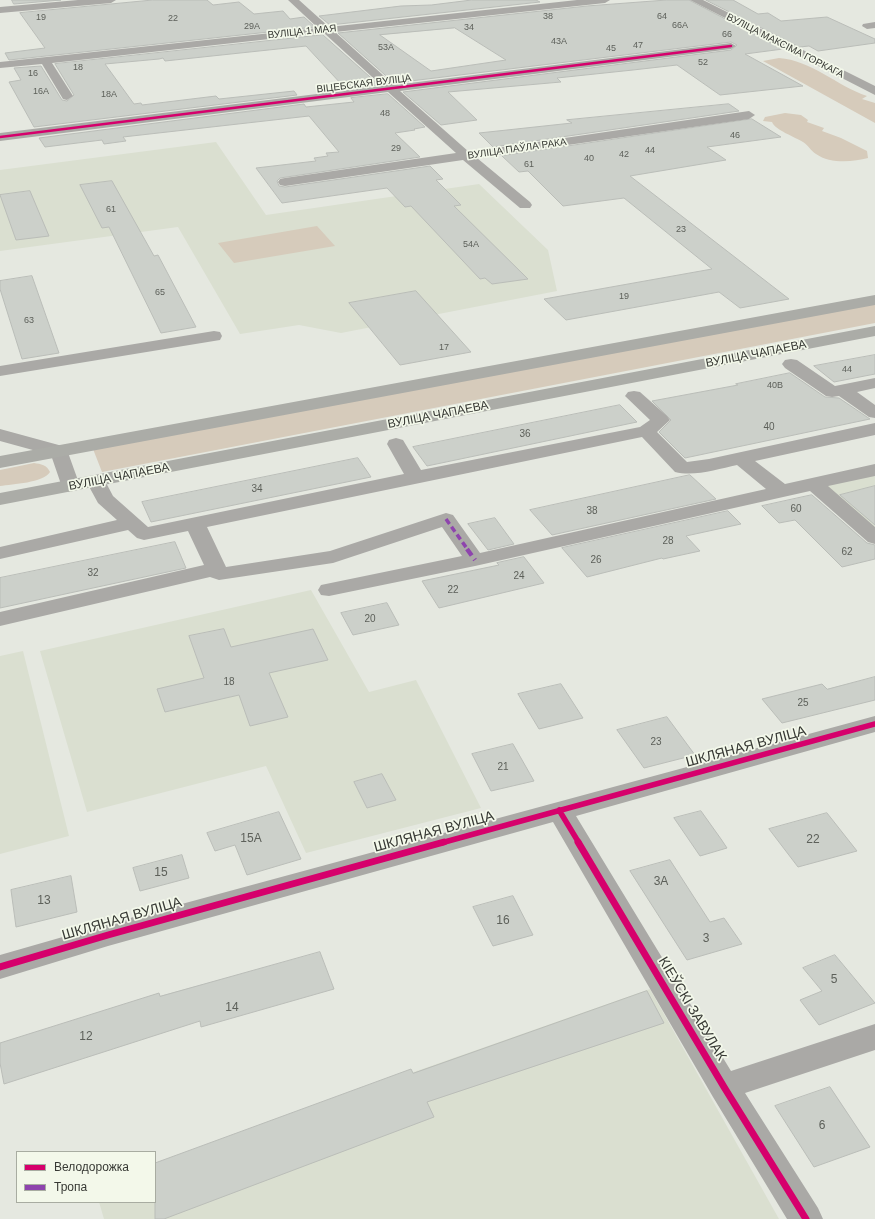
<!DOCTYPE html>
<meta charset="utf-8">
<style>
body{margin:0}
#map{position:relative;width:875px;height:1219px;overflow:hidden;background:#e5e8e0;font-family:Arial,sans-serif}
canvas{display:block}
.legend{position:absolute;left:16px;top:1151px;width:140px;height:52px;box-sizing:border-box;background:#f3f8ea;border:1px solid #a8aca1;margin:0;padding:5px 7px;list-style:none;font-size:12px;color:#373934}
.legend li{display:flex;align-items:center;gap:8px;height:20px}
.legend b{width:20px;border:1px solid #a8aca1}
</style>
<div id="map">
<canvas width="875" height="1219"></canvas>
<ul class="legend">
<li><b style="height:5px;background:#d6006c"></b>Велодорожка</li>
<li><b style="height:5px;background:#8e44ad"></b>Тропа</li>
</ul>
</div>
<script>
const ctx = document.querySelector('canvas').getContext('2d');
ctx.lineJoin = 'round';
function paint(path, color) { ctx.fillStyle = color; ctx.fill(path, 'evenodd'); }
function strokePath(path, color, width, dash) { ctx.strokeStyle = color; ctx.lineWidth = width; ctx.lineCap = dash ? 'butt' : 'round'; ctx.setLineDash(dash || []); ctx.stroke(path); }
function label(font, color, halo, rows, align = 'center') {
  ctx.font = font + ' Arial,sans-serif'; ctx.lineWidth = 3.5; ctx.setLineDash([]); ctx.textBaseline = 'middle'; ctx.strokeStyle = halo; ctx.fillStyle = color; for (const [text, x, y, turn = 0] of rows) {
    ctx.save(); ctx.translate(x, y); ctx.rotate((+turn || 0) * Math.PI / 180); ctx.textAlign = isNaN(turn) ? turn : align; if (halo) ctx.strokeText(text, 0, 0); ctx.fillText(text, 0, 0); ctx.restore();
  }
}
const built = new Path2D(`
 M216,142L266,215L479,184L548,250L557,291L341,333L299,325L240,334L178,227L0,251V170Z
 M875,471V534L818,484Z
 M311,590L369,692L416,680L481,808L306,853L266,766L87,812L40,651Z
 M23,651L69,836L0,854V656Z
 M650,989L779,1219H104L99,1202H155V1163Z`);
const green = new Path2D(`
 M779,58C811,60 837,86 867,96L862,99L875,103V123L763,61Z
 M785,113L801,115L808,120L807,122L824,128L822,131L841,138L867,151L868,158C853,162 830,164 816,154C811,151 808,145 803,142C795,137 775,130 772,122L763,121L765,117Z
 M317,226L335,246L234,263L218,243Z
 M875,303V323L102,472L93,449Z
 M34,463C41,464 47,465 50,472C43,483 13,484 0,486V470Z`);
const building = new Path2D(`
 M12,0H61L14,4Z
 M153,0H207L213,5L239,2L254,14L283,11L290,19L304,17L315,27L9,60L5,53L45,48L20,13Z
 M472,0H536L540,2L330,25L319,16L401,6L431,5Z
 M667,0H689L783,49L745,54L803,86L720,95L677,65L633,70L557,78L561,82L448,92L477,120L441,125L403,92L731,50L737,45L731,42L394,83L338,33L587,6ZM455,28L506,60L431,71L380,35Z
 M706,0H733L758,14L768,13L781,21L827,17L875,39V43L818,51L809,46L800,47Z
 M323,35L379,85L343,89L340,86H343L306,46L165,61L163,58L159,59L105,64L134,104L141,103L142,105L216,96L219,99L294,91L297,95L34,127L9,82L21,80L14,68L41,66L62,100L67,101L74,95L55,64Z
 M388,94L425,127L414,129L415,130L395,133L420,157L280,178L277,181L279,186L285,187L430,166L443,179L436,180L461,205L454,206L528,279L492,284L485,278L480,279L411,206L405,207L387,188L282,203L256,168L316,161L314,158L328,156L326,153L339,152L309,116L123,137L126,141L104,144L102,140L45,147L39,138L304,104L306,107L354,102L351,98Z
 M729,104L739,111L493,147L479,133L572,123L567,120Z
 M752,119L781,137L707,147L726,160L630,176L789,299L740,308L719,292L566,320L544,299L712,269L624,198L563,206L528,171L519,172L502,156Z
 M112,181L154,256L158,255L196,327L161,333L109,227L102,228L80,185Z
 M30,191L49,236L16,240L0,195Z
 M32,276L59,353L22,359L0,289V281Z
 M416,291L471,352L400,365L349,303Z
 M875,355V374L834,382L814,366Z
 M790,373L825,397L839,398L870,419L685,458L659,432L671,420L652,401L738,385L736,384Z
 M620,405L637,422L427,466L413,447Z
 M358,458L371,477L151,522L142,502Z
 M690,475L716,499L552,535L530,510Z
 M875,486V525L840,495Z
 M812,495L867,543L875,545V559L842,567L795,520L779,523L762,506Z
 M728,511L741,524L686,536L700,551L663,559L662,558L587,577L562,548Z
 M495,518L514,544L488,550L468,524Z
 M175,542L186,568L0,608V578Z
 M524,557L544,583L439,608L422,581L499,565L497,563Z
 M387,603L399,625L353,635L341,613Z
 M224,629L231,647L313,629L328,660L269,673L288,717L250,726L239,695L165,712L157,689L204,678L189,636Z
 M875,677V700L782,723L762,699L822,684L827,689Z
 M561,684L583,718L539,729L518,694Z
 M667,717L695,755L644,768L617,730Z
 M513,744L534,781L491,791L472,754Z
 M382,774L396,800L367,808L354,782Z
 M701,811L721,839L727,848L700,856L674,818Z
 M279,812L301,859L247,875L235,845L215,851L207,833Z
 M827,813L857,851L798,867L769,829Z
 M182,855L189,878L140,891L133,868Z
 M670,860L710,922L724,918L742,944L687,960L630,871Z
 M71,876L77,912L16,927L11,890Z
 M513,896L533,935L493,946L473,907Z
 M320,952L334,989L201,1027L200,1021L4,1084L0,1063V1043L159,993L160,996Z
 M835,955L875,1003L819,1025L800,1000L822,991L803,968Z
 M647,991L664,1023L427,1102L434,1117L164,1219H155V1163L411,1069L413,1073Z
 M830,1087L870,1147L814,1167L775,1106Z`);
const minor = new Path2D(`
 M78,0H116L111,3L0,13V7Z
 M288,0H299L329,27L577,0H610L605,3L335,32L394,85L731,43L736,46L731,49L400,91L469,152L749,111L755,115L749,119L477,158L530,202L532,205L530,208H520L463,160L285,186L280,185L278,182L280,179L285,178L456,153L388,92L0,141V133L382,86L324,33L52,63L73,96L67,100L63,99L42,64L0,68V62L318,28Z
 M690,0H703L875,86V95Z
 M875,22V28L867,29L862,26L863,24Z
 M214,331L220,332L222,336L220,340L0,376V366Z
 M791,359L797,360L835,386L875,378V388L857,392L875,405V418L869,417L839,396L832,397L826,396L785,368L782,364L785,360Z
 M634,391L640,392L667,416L670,420L657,432L687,462L709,459L875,423V435L755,461L785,484L875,464V476L828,486L875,527V544L868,542L810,491L475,566L329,596L321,595L318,590L321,585L462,556L442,527L333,563L219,580L210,577L0,626V612L204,565L188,531L144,540L137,538L128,530L0,559V547L117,520L98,503L86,481L89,477L96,475L103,477L113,496L148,527L404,474L387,444L389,440L396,438L403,440L421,470L640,427L650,420L625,396L628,392ZM642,437L675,472C694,477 718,469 737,465L766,489L480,553L453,515L446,513L330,551L226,567L207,527Z
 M0,429L66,447L80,486L77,490L70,492L63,490L51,455L0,441Z
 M875,716V732L576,816L731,1071L875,1024V1050L745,1093L818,1208L823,1219H787L713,1097L553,822L108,946L0,979V955L108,924Z`);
const major = new Path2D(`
 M875,295V305L0,468V456Z
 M875,326V336L0,505V493Z`);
const quietFar1 = new Path2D(`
 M446,519L468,550`);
const quiet = new Path2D(`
 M467,549L475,560`);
const cyclewayFar2 = new Path2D(`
 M0,137L731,46`);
const cyclewayFar1 = new Path2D(`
 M559,810L579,843
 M441,843L875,724`);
const cycleway = new Path2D(`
 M578,842L724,1087L806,1219
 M0,967L108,935L444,842`);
const farNumbernames = [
 ["38",548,17],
 ["64",662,17],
 ["19",41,18],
 ["22",173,19],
 ["66А",680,26],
 ["29А",252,27],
 ["34",469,28],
 ["66",727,35],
 ["43А",559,42],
 ["47",638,46],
 ["53А",386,48],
 ["45",611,49],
 ["52",703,63],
 ["18",78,68],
 ["16",33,74],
 ["16А",41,92],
 ["18А",109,95],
 ["48",385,114],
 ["46",735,136],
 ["29",396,149],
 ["44",650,151],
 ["42",624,155],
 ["40",589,159],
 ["61",529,165],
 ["61",111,210],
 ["23",681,230],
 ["54А",471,245],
 ["65",160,293],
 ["19",624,297],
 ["63",29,321],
 ["17",444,348],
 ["44",847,370],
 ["40В",775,386]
];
const farStreetnames = [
 ["ВУЛІЦА 1 МАЯ",302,32,-6],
 ["ВУЛІЦА МАКСІМА ГОРКАГА",785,46,27],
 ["ВІЦЕБСКАЯ ВУЛІЦА",364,84,-7],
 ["ВУЛІЦА ПАЎЛА РАКА",517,149,-8]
];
const numberNames = [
 ["40",769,427],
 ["36",525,434],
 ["34",257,489],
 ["60",796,509],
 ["38",592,511],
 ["28",668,541],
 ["62",847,552],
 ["26",596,560],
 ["32",93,573],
 ["24",519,576],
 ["22",453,590],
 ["20",370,619],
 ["18",229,682],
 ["25",803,703],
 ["23",656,742],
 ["21",503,767]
];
const streetNames = [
 ["ВУЛІЦА ЧАПАЕВА",756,354,-11],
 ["ВУЛІЦА ЧАПАЕВА",438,415,-11],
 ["ВУЛІЦА ЧАПАЕВА",119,477,-11]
];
const nearNumbernames = [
 ["15А",251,839],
 ["22",813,840],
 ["15",161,873],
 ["3А",661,882],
 ["13",44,901],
 ["16",503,921],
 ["3",706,939],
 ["5",834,980],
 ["14",232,1008],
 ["12",86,1037],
 ["6",822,1126]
];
const nearStreetnames = [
 ["ШКЛЯНАЯ ВУЛІЦА",746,747,-15],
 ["ШКЛЯНАЯ ВУЛІЦА",434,832,-15],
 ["ШКЛЯНАЯ ВУЛІЦА",122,919,-16],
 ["КІЕЎСКІ ЗАВУЛАК",692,1009,59]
];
paint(built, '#dadfd0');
paint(green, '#d6cbbb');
paint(building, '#ccd0ca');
strokePath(building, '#babdb8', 1);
paint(minor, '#aaa9a6');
paint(major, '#abaca7');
strokePath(quietFar1, '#8e44ad', 3.5, [6, 3.5]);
strokePath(quiet, '#8e44ad', 4.5, [8, 4.5]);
strokePath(cyclewayFar2, '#d6006c', 2.5);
strokePath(cyclewayFar1, '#d6006c', 5.5);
strokePath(cycleway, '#d6006c', 7);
label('9px', '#5d605a', null, farNumbernames);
label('10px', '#373934', '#f3f8ea', farStreetnames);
label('10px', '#5d605a', null, numberNames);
label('12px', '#373934', '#f3f8ea', streetNames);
label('12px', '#5d605a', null, nearNumbernames);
label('14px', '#373934', '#f3f8ea', nearStreetnames);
</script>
